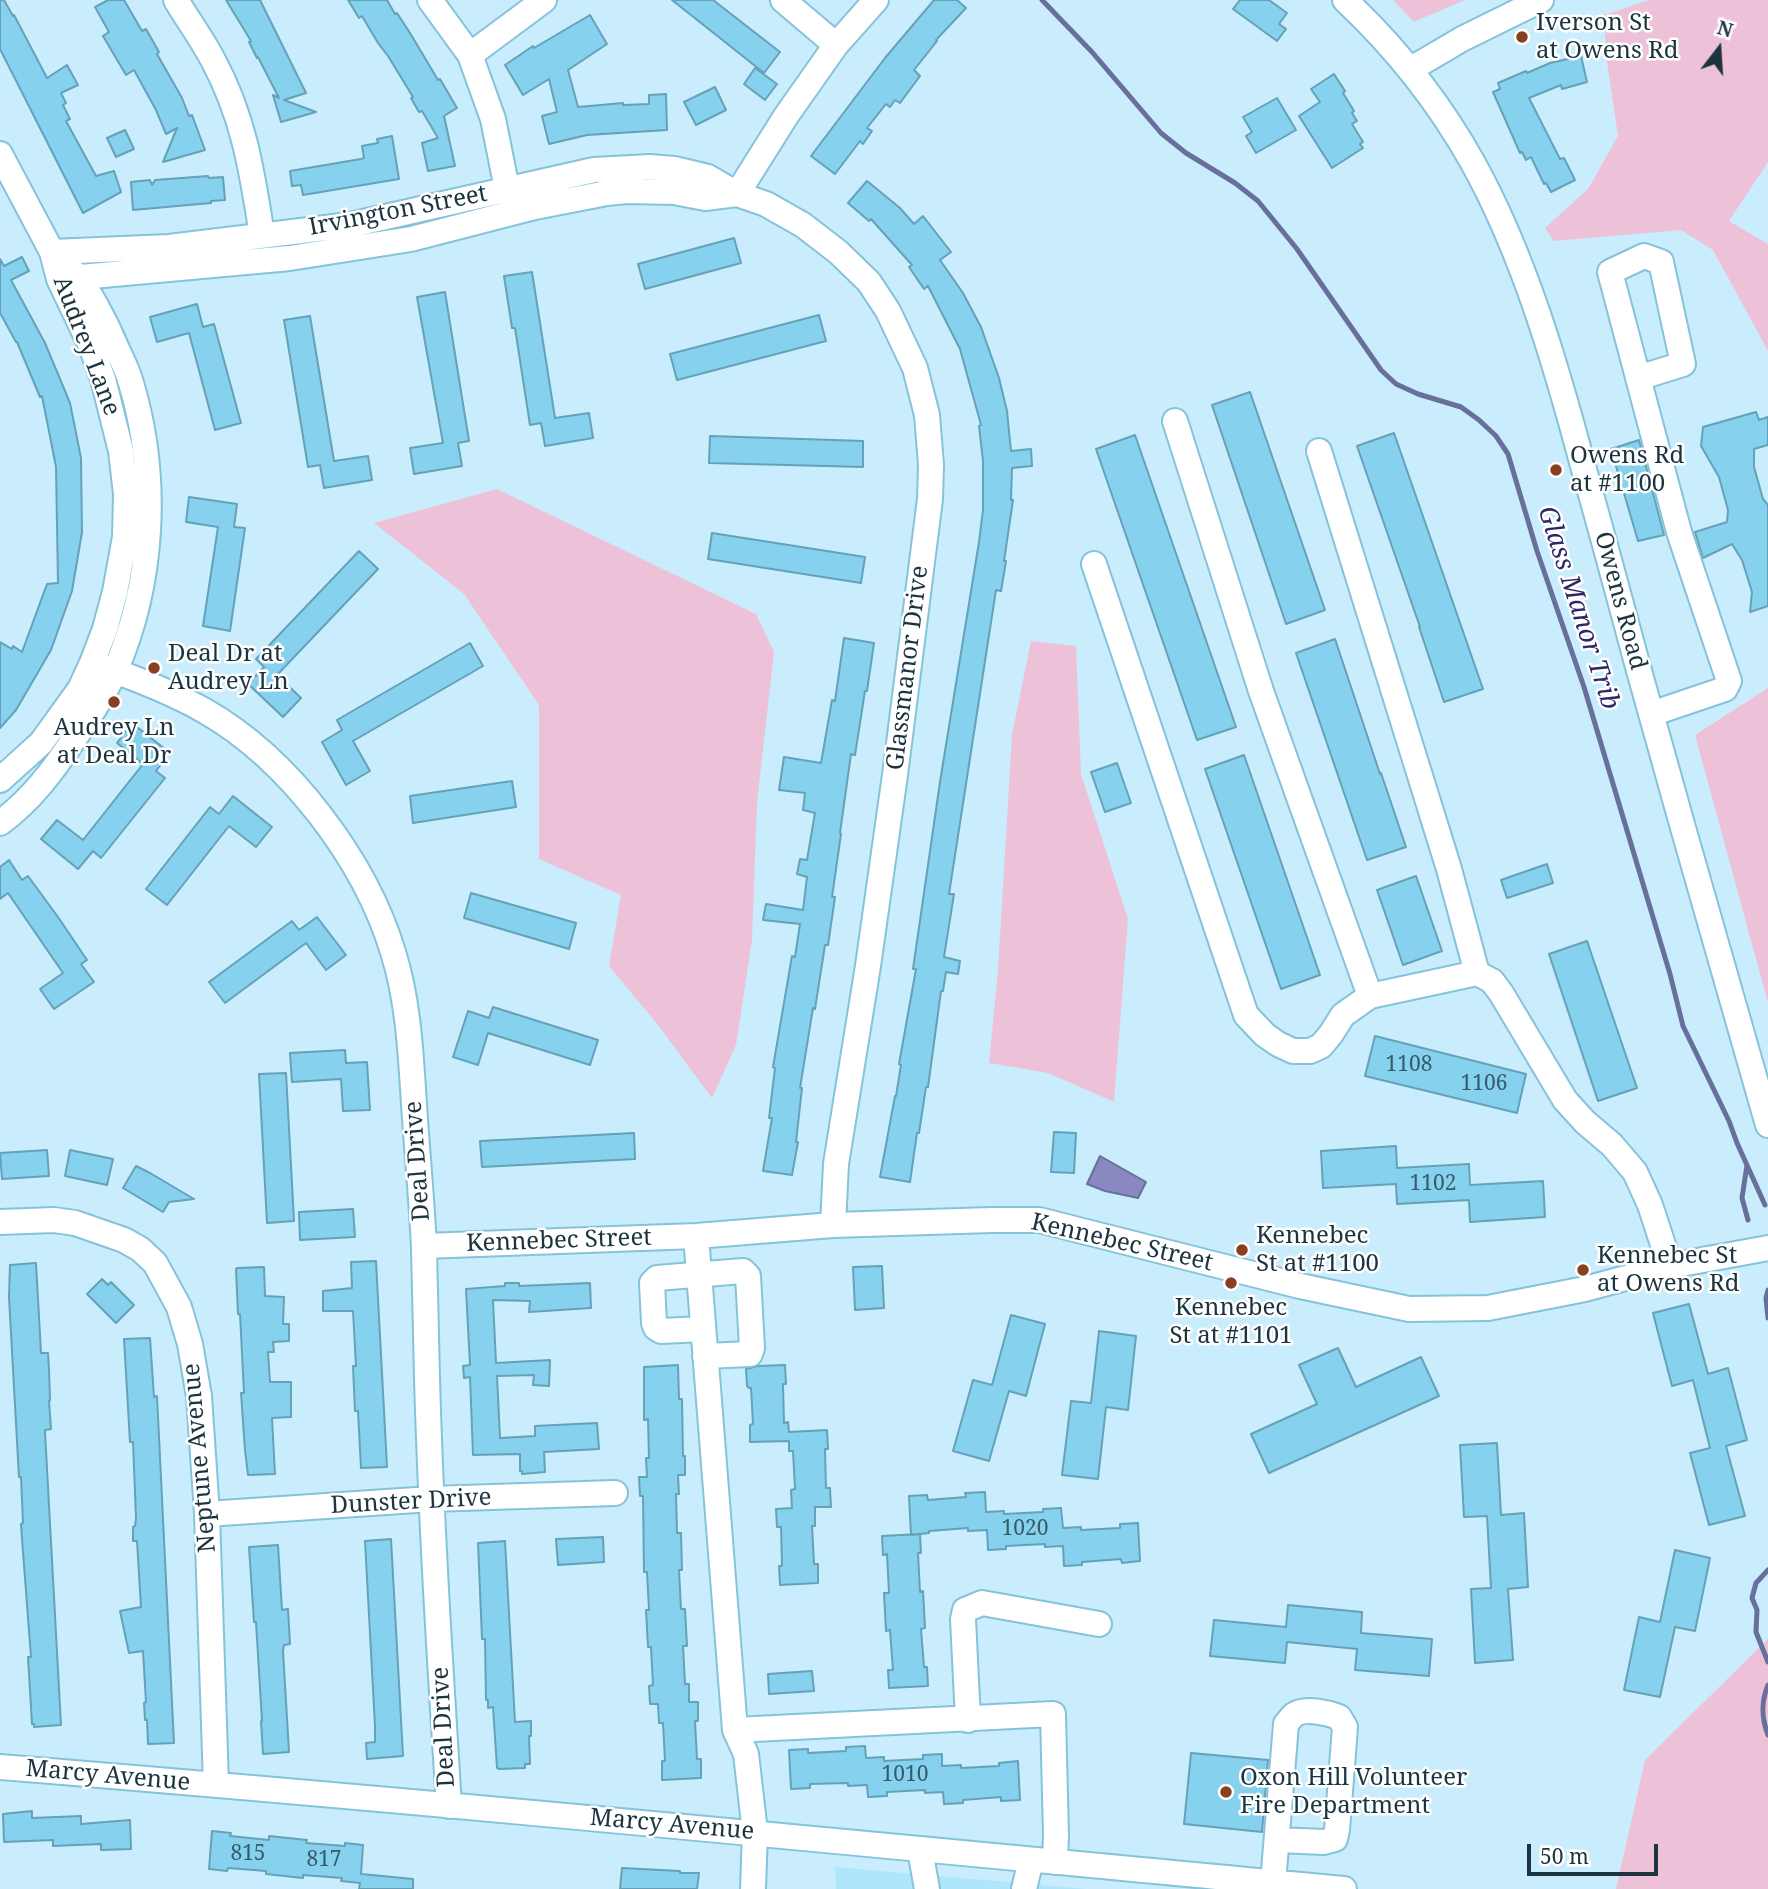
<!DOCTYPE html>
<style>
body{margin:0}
#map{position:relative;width:1768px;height:1889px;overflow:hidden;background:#c9edfc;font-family:"Noto Serif",serif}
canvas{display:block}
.north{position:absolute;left:1684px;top:14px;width:70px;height:70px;-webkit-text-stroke:5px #fff;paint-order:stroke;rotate:17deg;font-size:19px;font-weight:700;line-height:28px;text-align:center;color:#1b343e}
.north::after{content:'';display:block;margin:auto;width:24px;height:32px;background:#1b343e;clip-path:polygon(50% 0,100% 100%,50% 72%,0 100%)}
.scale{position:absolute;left:1527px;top:1844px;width:131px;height:32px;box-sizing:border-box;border:4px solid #1b343e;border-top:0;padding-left:9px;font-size:21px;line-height:24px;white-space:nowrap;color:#1b343e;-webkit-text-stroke:5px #fff;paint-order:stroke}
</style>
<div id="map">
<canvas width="1768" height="1889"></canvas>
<div class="north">N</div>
<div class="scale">50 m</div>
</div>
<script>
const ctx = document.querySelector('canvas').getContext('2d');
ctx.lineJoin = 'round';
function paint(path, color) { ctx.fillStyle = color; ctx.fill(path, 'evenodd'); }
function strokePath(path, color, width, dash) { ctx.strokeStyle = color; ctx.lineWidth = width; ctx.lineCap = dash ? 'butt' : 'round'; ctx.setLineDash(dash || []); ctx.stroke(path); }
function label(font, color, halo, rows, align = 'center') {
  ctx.font = font + ' "Noto Serif",serif'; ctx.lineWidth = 5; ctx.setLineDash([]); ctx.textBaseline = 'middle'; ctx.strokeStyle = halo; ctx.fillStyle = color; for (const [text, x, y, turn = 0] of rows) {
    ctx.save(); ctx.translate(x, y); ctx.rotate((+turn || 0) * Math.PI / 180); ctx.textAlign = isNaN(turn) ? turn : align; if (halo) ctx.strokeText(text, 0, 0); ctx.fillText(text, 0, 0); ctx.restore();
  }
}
const built = new Path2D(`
 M835,1867L1053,1886L1086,1889H836Z`);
const green = new Path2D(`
 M1393,0H1465L1414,22Z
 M1649,0H1768V162L1729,221L1768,244V351L1713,250L1681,230L1554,241L1545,228L1588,189L1618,136L1607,62L1604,15Z
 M497,489L756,614L774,652L757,803L752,940L736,1045L712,1098L658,1025L609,966L621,895L539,859V705L464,594L374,523Z
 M1031,641L1076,646L1081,774L1128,919L1114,1102L1048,1073L989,1063L998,970L1012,735Z
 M1768,688V1003L1695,735Z
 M1768,1639V1889H1616L1645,1760Z`);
const water = new Path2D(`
 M1100,1156L1146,1182L1138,1198L1105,1191L1087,1184Z`);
const stream = new Path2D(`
 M1042,0L1092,52L1161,133L1186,153L1235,183L1258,201L1297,249L1381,370L1396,384L1418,394L1461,407L1479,420L1496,436L1508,454L1537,551L1584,687L1670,974L1683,1026L1729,1121L1737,1143L1765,1205
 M1747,1165L1742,1198L1748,1220
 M1768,1290L1766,1298L1768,1318
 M1768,1570L1756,1583L1752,1598L1757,1610L1756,1632L1768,1662
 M1768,1685C1761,1702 1761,1717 1768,1735`);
const building = new Path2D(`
 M0,0H4L13,16L14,15L47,78L67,65L78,85L61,93L66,103L63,105L70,119L66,121L96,176L114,171L121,192L83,213L0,49Z
 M108,0H124L142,31L146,29L159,52L157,54L182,98L189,116L192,115L205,150L163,162L177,128L166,134L156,110L134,70L126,75L103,36L109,32L95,7Z
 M226,0H260L306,93L284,100L316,112L281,122L273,95L279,98L258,57L257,58L249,42L251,41Z
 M348,0H387L395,14L397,13L410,33L438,80L440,79L457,108L444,116L455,166L428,171L422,143L438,138L422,111L419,112L411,98L413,97L388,56L378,43L362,16L359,18Z
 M672,0H713L780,52L764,73Z
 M934,0H957L966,8L936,40L937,41L914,70L920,76L900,103L895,100L890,107L886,104L867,128L872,131L863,144L860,141L835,174L811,156L885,58Z
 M1240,0H1269L1287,13L1279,24L1286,29L1277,41L1233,9Z
 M590,15L607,44L568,70L578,107L623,103V105L649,104V95L666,94L667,130L587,135L549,144L542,116L557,112L549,79L523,95L505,65L533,46L534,48Z
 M1581,56L1587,82L1562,89L1561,85L1529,98L1560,159L1564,158L1575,180L1551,192L1546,183L1544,184L1531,157L1526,160L1522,152L1520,153L1493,92L1500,89L1498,83L1526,71L1527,73L1550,63Z
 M755,68L777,84L765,100L744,84Z
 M1334,74L1345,91L1343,93L1354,111L1352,113L1357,121L1352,124L1363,142L1360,144L1363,148L1332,168L1299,116L1320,102L1311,89Z
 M715,87L726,110L696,125L684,102Z
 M1277,98L1296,130L1256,153L1246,136L1252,132L1243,117Z
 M125,130L134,149L116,157L107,138Z
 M392,136L399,179L303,195L301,185L292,186L290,171L361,159L364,158L362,146L378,143L377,139Z
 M208,176L209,178L223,177L225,200L211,201V203L133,210L131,182L150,180L152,185L155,180Z
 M867,181L900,208L914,224L923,216L951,252L940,260L963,293L981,327L999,378L1007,411L1011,451L1031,449L1032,466L1012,468L1011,500H1013L1004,561H1006L1001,591L996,590L949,894H954L944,957L960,961L958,974L946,972L943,991H941L928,1087H926L919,1133H917L910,1182L880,1177L895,1096H896L901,1065L899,1064L916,969H913L940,782L979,542L983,510V461L979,426L981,425L960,349L928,286L924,289L909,267L912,265L871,219L869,221L848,203Z
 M734,238L741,263L645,289L638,264Z
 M22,257L29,271L11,280L45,343L70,403L81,458L82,532L72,591L51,650L16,710L0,728V642L12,649L13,646L22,652L47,584L58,583L56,467L42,396L40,397L17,342H16L0,313V259L4,266Z
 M532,272L555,418L589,413L593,438L545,446L541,423L530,425L515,328H512L504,276Z
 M445,292L469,441L458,443L462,466L414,474L410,448L443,443L417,297Z
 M197,304L203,327L214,324L241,423L215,430L189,333L157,342L150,317Z
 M819,315L826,341L677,380L670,354Z
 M310,316L334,461L368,456L372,480L324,488L320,465L308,467L284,320Z
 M1250,392L1325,610L1286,624L1212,405Z
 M1756,412L1759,420L1768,417V445L1754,449V467L1763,499L1768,505V606L1750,612L1752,592L1742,560L1732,544L1703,558L1695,532L1727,522L1728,510L1719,477L1701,446L1703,427Z
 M1394,433L1483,689L1444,702L1419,627H1420L1357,446Z
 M1135,435L1236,727L1197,740L1096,449Z
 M710,436L863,441V467L709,463Z
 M1639,440L1664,535L1638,541L1611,449Z
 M189,497L237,504L234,527L245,528L230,631L203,626L218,527L186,522Z
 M712,533L865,557L861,583L708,559Z
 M359,551L378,569L277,675L301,698L283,717L248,684L264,667L256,659Z
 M844,638L874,643L867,691H865L855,755L851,754L840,833L841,834L832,897H835L828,945H825L815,1009L813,1008L800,1088H802L796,1142H798L792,1175L763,1171L772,1118H769L775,1068L773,1067L792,956L795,957L800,924L763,920L766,904L803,910L807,877L797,874L800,859L807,860L815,813L803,810L805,793L779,790L784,757L821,763L832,700L835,701Z
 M1335,639L1380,774L1381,773L1406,847L1367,860L1296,653Z
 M470,643L483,666L353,741L370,771L346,785L322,742L342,730L337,720Z
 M132,723L170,753L156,771L165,778L101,858L93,851L78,869L41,839L57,820L83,840L143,764L117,743Z
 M1244,755L1320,975L1281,989L1205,769Z
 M1117,763L1131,803L1105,812L1091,772Z
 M512,781L516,807L413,823L410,796Z
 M233,796L272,827L256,847L229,826L167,905L146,889L210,807L219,814Z
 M9,860L22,880L28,876L58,917L87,960L81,964L94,982L54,1009L40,989L63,973L8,893L0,899V867Z
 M1547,864L1553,883L1507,898L1501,880Z
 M1416,876L1442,951L1403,965L1377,890Z
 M471,893L576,923L569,949L464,918Z
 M317,917L346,955L326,970L306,943L225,1003L209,982L292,921L299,930Z
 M1587,941L1637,1088L1598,1101L1549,954Z
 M493,1007L598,1040L590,1065L488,1033L478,1065L453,1057L468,1011L489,1018Z
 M1375,1036L1526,1074L1517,1113L1365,1076Z
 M345,1050L346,1063L367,1062L370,1110L343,1111L341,1079L292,1082L290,1053Z
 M286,1073L294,1221L267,1223L259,1074Z
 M1054,1132L1076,1133L1074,1173L1051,1172Z
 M634,1133L635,1159L482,1167L480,1141Z
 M1396,1146L1397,1168L1469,1164L1470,1185L1543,1181L1545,1217L1470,1222L1469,1200L1397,1204L1396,1184L1323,1188L1321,1151Z
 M47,1150L49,1176L2,1179L0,1153Z
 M70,1150L113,1159L107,1185L65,1176Z
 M136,1166L150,1173L194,1199L169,1202L163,1212L123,1188Z
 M353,1209L355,1237L300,1240L299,1212Z
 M376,1261L387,1467L361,1468L358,1411H355L353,1366H356L353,1311H323V1291L352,1288L351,1262Z
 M36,1263L41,1353H48L49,1369L50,1400L49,1401L51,1429L45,1430V1432L61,1725L34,1727V1724H32L28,1657H31L22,1539L21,1524L23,1523L21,1477H19L9,1297L10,1265Z
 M882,1266L884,1308L855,1310L853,1267Z
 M264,1267L265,1296L284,1297L283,1324H289V1341L273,1342L274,1352H268L270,1382H291V1417L272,1418L275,1474L248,1475L245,1450L241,1393H244L240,1314H238L236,1269L237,1268Z
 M102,1279L108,1285L111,1282L134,1305L116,1323L87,1294Z
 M505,1283H519V1286L590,1283L591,1308L529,1312L530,1301L493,1300L496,1363L550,1360L549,1386L533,1385L534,1375L497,1376L500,1438L535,1436V1426L597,1423L599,1449L544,1452L545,1472L522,1474V1471H520V1454L473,1455L470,1377L464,1378L463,1366L470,1365L466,1289L505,1286Z
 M1689,1304L1708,1374L1728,1368L1747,1440L1726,1446L1745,1516L1709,1525L1690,1453L1710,1448L1693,1380L1672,1386L1653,1313Z
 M1011,1315L1045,1324L1026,1396L1009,1391L989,1461L953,1451L973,1380L992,1385Z
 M1099,1331L1136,1336L1128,1410L1106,1407L1098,1479L1062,1475L1071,1401L1091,1403Z
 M150,1338L154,1397L157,1396L174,1743L148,1744L147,1720H145L144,1703L146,1702L143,1651L129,1653L120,1611L141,1607L137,1541H133V1527L135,1526L136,1518L133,1442H130L124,1339Z
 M1338,1348L1356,1387L1421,1357L1439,1396L1269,1473L1251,1434L1317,1404L1299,1365Z
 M678,1365L679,1399H682L683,1456H685V1475H678L679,1494H676L677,1533H681L682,1570H679L681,1609H685L687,1646H683L685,1684H689V1702H698V1721H695L697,1759H701V1778L662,1780V1761H665L663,1723H659L658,1704H650L649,1686L653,1685L651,1647H648L646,1610H649L647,1572H644L643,1496H640L639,1477H647L646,1458H649L648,1419L644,1420V1367Z
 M785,1365L786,1384H783L784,1423L788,1422L789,1432L827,1430L828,1449H825L826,1488H830L831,1507H815V1526H812L814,1564H818V1583L780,1585L779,1566H782L781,1527H777L776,1509L792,1508L791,1490L795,1489L793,1451H789V1441L750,1442V1425L753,1424L751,1388H749L747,1386L746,1369L758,1366Z
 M1497,1443L1501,1515L1524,1513L1528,1587L1508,1589L1513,1660L1475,1663L1471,1589L1491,1588L1487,1516L1464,1517L1460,1445Z
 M985,1492L986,1512L1004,1511V1514L1043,1512V1509L1061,1508L1063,1528L1081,1527V1530L1120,1528V1524L1138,1523L1140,1561L1122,1563L1121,1559L1082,1562V1565L1064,1566L1063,1546L1045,1547V1544L1006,1546V1549L988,1550L987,1530L968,1531V1528L929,1531V1533L911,1535L909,1496L927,1495L928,1500L966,1497L965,1493Z
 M920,1534L921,1553H918L920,1592L923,1591L925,1628L921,1629L924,1667H927L928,1686L889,1688L888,1670H893L890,1630L886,1631L884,1593H889L887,1554L883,1555L882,1536Z
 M603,1537L604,1562L558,1565L556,1539Z
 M391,1539L403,1756L367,1759L366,1743L375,1742V1726L365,1541Z
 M505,1541L515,1722L531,1721V1736H529L530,1764H525V1768L499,1769L497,1768L493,1707L488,1708V1700H486L485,1639H482L478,1543Z
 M278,1545L282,1610L288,1609L290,1644L284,1645L283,1651L289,1752L263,1754L261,1721H262L256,1622H254L249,1547Z
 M1675,1550L1710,1558L1695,1631L1675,1627L1660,1697L1624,1690L1639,1617L1660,1622Z
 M1288,1605L1362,1612L1361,1633L1432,1639L1429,1676L1355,1670L1357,1649L1287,1642L1285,1663L1210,1656L1214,1620L1286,1627Z
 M812,1671L814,1691L769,1694L768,1674Z
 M865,1746L866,1758L884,1757V1761L923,1759V1755L942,1754V1766L961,1765V1768L999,1766V1763L1018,1761L1020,1800L1001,1801V1797L963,1800V1803L944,1804L943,1792L925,1793V1790L887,1792V1796L868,1797L867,1785L848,1786V1783L810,1784V1788L791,1789L789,1750L808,1749V1753L846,1751V1747Z
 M1191,1753L1268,1760L1262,1832L1184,1824Z
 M32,1811V1818L81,1816V1824L130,1820L131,1849L101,1850V1844L53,1846V1840L4,1842L3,1814Z
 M212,1831L231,1833L230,1836L269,1840V1836L307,1840L306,1843L345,1846V1843L363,1845L361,1874L413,1879V1889H359L360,1883L341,1881L342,1878L303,1875V1878L266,1874V1871L228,1868L227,1871L209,1869Z
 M622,1868L680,1871V1873H699L697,1889H620Z`);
const minor = new Path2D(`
 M176,0C188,20 202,39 213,60C244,117 252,172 262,235
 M430,0L470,55L493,119L507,189
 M783,0L836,45
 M1345,0C1396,48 1439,102 1473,163C1524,255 1556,365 1583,466C1602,533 1620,600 1638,667C1680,820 1725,973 1768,1125
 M470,55L544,0
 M1411,69L1462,39L1541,0
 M0,154L52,252L59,279L91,346L103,379L121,451L126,494L125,537L115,592L105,629L92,663L80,689L41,743L0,780
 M737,194L786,116L836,45L876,0
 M52,252L169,247L350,225L594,170L650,167L674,169L708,177L737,194L766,204L803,225L838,252L869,282L888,311L915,368L927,415L931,465L930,499L895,775L868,966L836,1164L833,1225
 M59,279L290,258L411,239L535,207L607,193L626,191L674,192L705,198L737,194
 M1638,378L1683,364L1661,262L1644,256L1610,272L1679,532L1729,681L1725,689L1651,714
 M1175,421L1261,691L1370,996
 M1319,451L1449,869L1477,973L1492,981L1501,993L1565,1100L1585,1122L1612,1145L1635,1172L1650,1205L1670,1266
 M1094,564L1246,1015L1265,1035L1278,1044L1293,1051H1310L1321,1046L1331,1034L1343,1015L1370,996L1477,973
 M92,663C130,676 170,691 205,711C289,759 365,860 393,952C410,1006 411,1063 415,1119C418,1162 422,1205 424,1248C425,1291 426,1335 427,1378C431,1521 440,1663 449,1806
 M0,823C31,800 53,771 74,739C89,717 104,695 115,671C154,582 159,476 131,383C128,371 122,360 117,349C107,325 87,284 68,267
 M0,1222L54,1220L75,1223L124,1240L140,1249L155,1263L179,1307L190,1344L199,1396L207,1514L216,1784
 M696,1236L735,1730L746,1754L755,1832L753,1889
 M424,1246L696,1236L833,1225L992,1220H1039L1300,1286L1409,1309L1488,1308L1585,1289L1670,1266L1768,1248
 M703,1329L661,1331L656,1328L654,1323L652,1283L657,1278L743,1271L748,1276L752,1348L750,1354L705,1356
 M207,1514L431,1499L615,1493
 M968,1720L963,1619L965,1610L982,1603L1099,1624
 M735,1730L1053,1714L1056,1835L1055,1862
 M0,1767C449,1803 896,1847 1344,1889
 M920,1850L927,1889
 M1273,1883L1286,1724C1289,1721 1291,1717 1294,1715C1305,1707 1328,1713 1339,1717L1345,1727L1337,1830L1335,1839L1324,1842L1277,1840
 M1024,1889L1031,1860`);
const markers = [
 [1522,37,7,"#88411e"],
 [1556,470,7,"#88411e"],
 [154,668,7,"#88411e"],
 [114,702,7,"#88411e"],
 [1242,1250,7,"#88411e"],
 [1583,1270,7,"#88411e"],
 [1231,1283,7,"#88411e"],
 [1226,1792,7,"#88411e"]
];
const numberNames = [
 ["1108",1409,1065],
 ["1106",1484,1084],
 ["1102",1433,1184],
 ["1020",1025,1529],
 ["1010",905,1775],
 ["815",248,1854],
 ["817",324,1860]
];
const poiNames = [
 ["Iverson St",1536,23],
 ["at Owens Rd",1536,51],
 ["Owens Rd",1570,456],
 ["at #1100",1570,484],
 ["Deal Dr at",168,654],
 ["Audrey Ln",168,682],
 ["Audrey Ln",114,728,"center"],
 ["at Deal Dr",114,756,"center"],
 ["Kennebec",1256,1236],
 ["St at #1100",1256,1264],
 ["Kennebec St",1597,1256],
 ["at Owens Rd",1597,1284],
 ["Kennebec",1231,1308,"center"],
 ["St at #1101",1231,1336,"center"],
 ["Oxon Hill Volunteer",1240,1778],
 ["Fire Department",1240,1806]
];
const streetNames = [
 ["Irvington Street",398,211,-11],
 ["Audrey Lane",86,346,69],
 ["Owens Road",1620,601,75],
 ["Glassmanor Drive",908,668,-83],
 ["Deal Drive",418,1161,-94],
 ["Kennebec Street",559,1241,-2],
 ["Kennebec Street",1122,1243,13],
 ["Neptune Avenue",200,1458,-95],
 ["Dunster Drive",411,1502,-3],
 ["Deal Drive",444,1727,-93],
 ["Marcy Avenue",108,1776,5],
 ["Marcy Avenue",672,1825,5]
];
const waterNames = [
 ["Glass Manor Trib",1578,608,72]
];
paint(built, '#aee6fc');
paint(green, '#edc2d9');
paint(water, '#8988c1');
strokePath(water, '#686f9a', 2);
strokePath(stream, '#686f9a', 5);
paint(building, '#86d1ed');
strokePath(building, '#65a1b8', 2);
strokePath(minor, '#86c3db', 28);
strokePath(minor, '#fff', 24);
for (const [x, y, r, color] of markers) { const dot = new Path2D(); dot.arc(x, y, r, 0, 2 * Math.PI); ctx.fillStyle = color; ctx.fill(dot); strokePath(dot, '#fff', 2.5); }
label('21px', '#365b6a', null, numberNames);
label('24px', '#1b343e', '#fff', poiNames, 'left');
label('24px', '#1b343e', '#fff', streetNames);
label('italic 26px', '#2f266a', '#fff', waterNames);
</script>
